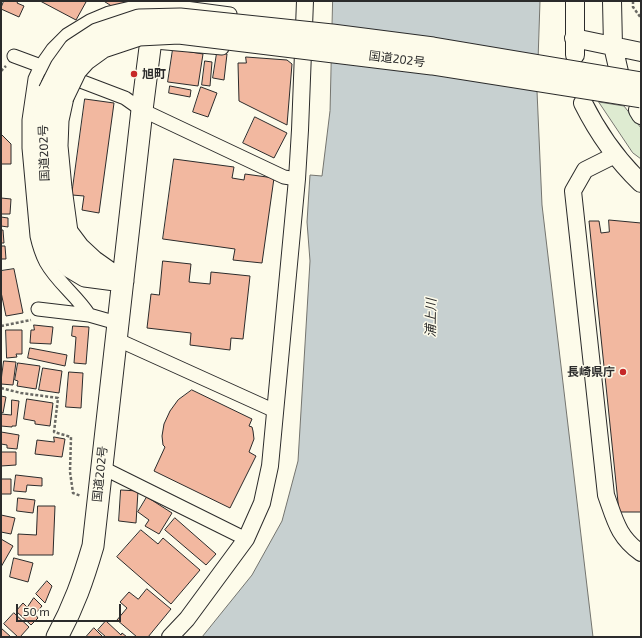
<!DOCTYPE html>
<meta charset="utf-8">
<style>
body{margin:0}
#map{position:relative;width:642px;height:638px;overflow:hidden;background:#fdfbea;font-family:"Exo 2",sans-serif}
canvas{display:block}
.frame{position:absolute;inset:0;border:2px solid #2b2b2b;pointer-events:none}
.scale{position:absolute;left:16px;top:604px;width:105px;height:18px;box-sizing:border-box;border:2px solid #2b2b2b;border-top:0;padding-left:5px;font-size:12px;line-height:14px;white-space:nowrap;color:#2b2b2b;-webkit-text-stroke:3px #fdfbea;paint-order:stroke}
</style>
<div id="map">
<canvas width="642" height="638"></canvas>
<div class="frame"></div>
<div class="scale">50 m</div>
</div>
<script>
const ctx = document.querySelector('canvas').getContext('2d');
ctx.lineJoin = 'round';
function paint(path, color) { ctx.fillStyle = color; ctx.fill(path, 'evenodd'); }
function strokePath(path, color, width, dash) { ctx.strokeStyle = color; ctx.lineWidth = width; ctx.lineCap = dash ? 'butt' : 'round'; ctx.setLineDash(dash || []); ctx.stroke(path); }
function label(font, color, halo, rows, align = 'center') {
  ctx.font = font + ' "Exo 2","Noto Sans JP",sans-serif'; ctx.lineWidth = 3; ctx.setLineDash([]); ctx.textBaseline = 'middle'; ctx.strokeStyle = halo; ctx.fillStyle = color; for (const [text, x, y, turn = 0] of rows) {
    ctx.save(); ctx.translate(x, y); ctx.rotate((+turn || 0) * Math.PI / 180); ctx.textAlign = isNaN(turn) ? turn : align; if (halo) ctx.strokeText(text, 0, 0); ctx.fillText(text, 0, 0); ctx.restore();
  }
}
const green = new Path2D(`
 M599,102L624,106L641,128V159L633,153Z`);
const water = new Path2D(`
 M333,1H540L537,91L542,205L593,637H202L252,575L282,521L298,461L310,261L307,222L310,175L322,176L330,111Z`);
const building = new Path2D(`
 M4,1H18L17,3L24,6L19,17L1,9Z
 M43,1H84L86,2L76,20L42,2Z
 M104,1H129L128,3L112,6Z
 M173,49L203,54L198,86L168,82Z
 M217,53L227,54L224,80L213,78Z
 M246,57L287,60L292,64L287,125L239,101L238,63H246Z
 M205,61L212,62L210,86L202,85Z
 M170,86L191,90L190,97L169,93Z
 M201,87L217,93L208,117L193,112Z
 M85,99L114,103L99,213L82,210L84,196L72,195Z
 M255,117L287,133L274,158L243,143Z
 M1,134L11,144V164H1Z
 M174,159L234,167L232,178L244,180L245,174L274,178L262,263L233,260L235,249L163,239Z
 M1,198L11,199L10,214H1Z
 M1,217L8,218V227L1,226Z
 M609,220L641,223V512H619L589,221H599L601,233L609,232Z
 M1,230H3L4,243H1Z
 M1,246H5L6,259H1Z
 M163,261L191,264L189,282L210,284L211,272L250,276L243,339L231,338L230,350L190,345L191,333L147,328L151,294L159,295Z
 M14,269L23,313L6,316L1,292V271Z
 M34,325L53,327L51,344L30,343L31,330H34Z
 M73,326L89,327L86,364L74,363L76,337L72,336Z
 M6,330H22V354H16L17,357L7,358Z
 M30,348L67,355L65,366L28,358Z
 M4,361L16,362L13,385L1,384Z
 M18,363L40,366L36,389L17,386L18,381L15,380Z
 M43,368L62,371L59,393L39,390Z
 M69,372L83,373L81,408L66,407Z
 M192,390L252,419L249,426L252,427L253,431L254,439L249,452L256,456L230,508L154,471L165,447L163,445L162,436L164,424L170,411L178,400Z
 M1,396L6,397L3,413L1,412Z
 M27,399L53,403L50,426L35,424V421L24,419Z
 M12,400L19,401L16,426H12V427L1,426V414L11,415Z
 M1,432L19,435L17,449L7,448V445L1,444Z
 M54,437L65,439L62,457L35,454L37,440L54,442Z
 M1,452H16V465L1,466Z
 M16,475L42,478V486L27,485L26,492L14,491Z
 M1,479H11V494H1Z
 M121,490L138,491L136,523L119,521Z
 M147,497L172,513L159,534L145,526L149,520L138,512Z
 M18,498L35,500L33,513L17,511Z
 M38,506H55L53,555H18V534L36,535Z
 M1,515L15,518L11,534L1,532Z
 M175,518L216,554L206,565L165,530Z
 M141,530L158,544L163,538L200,570L171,604L117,557Z
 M1,539L13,546L1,567Z
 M14,558L33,563L28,582L10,577Z
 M47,581L52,586L45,603L36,594Z
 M147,589L171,609L148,637H137L117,620L127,608L120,602L129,592L138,599Z
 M34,598L42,606L35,614L38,618L31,625L16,611L23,603L27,607Z
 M14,613L29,627L20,637H18L4,624Z
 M106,621L121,635L122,633L127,637H106L98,630Z
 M1,628L11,637H1Z
 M94,628L103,637H86Z`);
const path = new Path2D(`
 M633,1V7L641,18
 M1,71L6,66
 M1,326L31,320
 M1,388L21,393L58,398L54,432L71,437L70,472L73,493L81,496`);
const minor = new Path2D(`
 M155,42L222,48
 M14,56L41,66L125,98L142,110L267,169L284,177L297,179
 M38,309L89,315
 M117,323L89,315C77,296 57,282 46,262C42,254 39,245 37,236L29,148V120L35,79L41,66L53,49L67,35L90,21L109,13L135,7L156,4L230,14
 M116,339L275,411
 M101,467L246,539`);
const tertiary = new Path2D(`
 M615,155L585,170L573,191L606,495C615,520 618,537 641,553
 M170,637L187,619L246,539L262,503L270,466L297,179L300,130L305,1`);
const secondary = new Path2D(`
 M612,1L613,46L619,72
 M574,38L641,52
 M575,55V1
 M583,103C598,133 617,160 641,183
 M638,110L641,115`);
const trunk = new Path2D(`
 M49,91L42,126L45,190L52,236L60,256L70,267L85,276L123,281
 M63,97L58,120L57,146L61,188L67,232L79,248L93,261L117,278
 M57,637C74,606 83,580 93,546L142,110L156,1`);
const trunkBridge = new Path2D(`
 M49,91L61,67L74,49L97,34L139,20L180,19L332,35L433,48L641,83
 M63,97L76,70L85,60L103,47L139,35L179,33L432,64L641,97`);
const markers = [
 [134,74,4,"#c62828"],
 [623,372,4,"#c62828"]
];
const streetNames = [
 ["国道202号",397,59,7],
 ["国道202号",44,153,-92],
 ["国道202号",100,474,-84]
];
const poiNames = [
 ["旭町",142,74],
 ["長崎県庁",615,372,"right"]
];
const waterNames = [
 ["浦上川",431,318,-89]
];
paint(green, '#deebd1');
strokePath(green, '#74746e', 1);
paint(water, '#c7d0d0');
strokePath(water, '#74746e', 1);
paint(building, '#f2b8a0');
strokePath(building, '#2b2b2b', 1);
strokePath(minor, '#2b2b2b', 15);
strokePath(tertiary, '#2b2b2b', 18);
strokePath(secondary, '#2b2b2b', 20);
strokePath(trunk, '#2b2b2b', 23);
strokePath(path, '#6a6964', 2.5, [3, 2]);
strokePath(minor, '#fdfbea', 13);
strokePath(tertiary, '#fdfbea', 16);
strokePath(secondary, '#fdfbea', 18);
strokePath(trunk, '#fdfbea', 21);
strokePath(trunkBridge, '#2b2b2b', 23, []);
strokePath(trunkBridge, '#fdfbea', 21);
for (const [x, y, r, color] of markers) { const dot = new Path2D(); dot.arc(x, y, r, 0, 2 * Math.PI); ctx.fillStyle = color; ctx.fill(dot); strokePath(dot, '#fdfbea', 1.5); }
label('12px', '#2b2b2b', '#fdfbea', streetNames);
label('bold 12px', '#2b2b2b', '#fdfbea', poiNames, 'left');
label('italic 13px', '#2b2b2b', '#fdfbea', waterNames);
</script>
